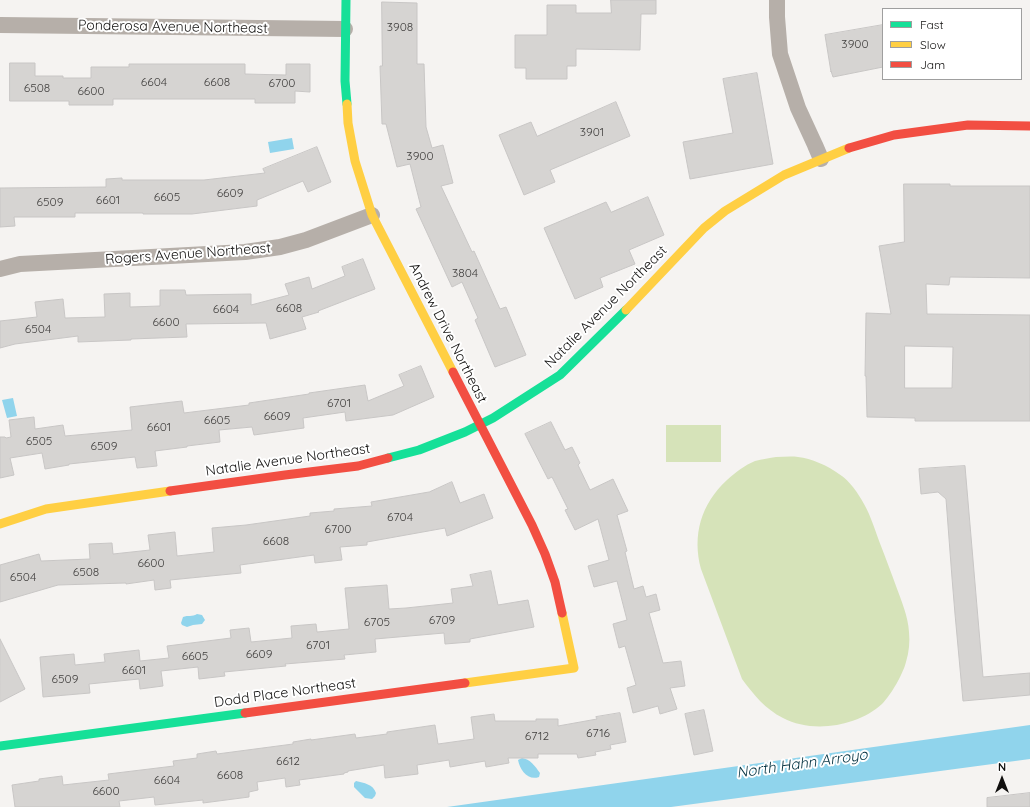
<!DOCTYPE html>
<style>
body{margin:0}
#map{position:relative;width:1030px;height:807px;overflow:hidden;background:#f5f3f1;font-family:Quicksand,sans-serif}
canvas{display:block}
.legend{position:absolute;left:882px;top:8px;width:140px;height:72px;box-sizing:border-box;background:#fff;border:1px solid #9f9f9f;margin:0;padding:5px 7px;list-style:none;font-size:12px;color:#100f0e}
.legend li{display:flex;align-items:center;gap:8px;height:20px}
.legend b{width:20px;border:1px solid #9f9f9f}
.north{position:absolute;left:982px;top:759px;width:40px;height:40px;-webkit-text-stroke:3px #fff;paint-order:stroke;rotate:0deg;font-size:11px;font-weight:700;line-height:16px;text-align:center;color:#100f0e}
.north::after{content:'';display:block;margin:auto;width:14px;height:18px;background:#100f0e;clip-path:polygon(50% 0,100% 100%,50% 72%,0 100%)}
</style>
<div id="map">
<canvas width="1030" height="807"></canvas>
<ul class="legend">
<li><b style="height:5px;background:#16e098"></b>Fast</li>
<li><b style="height:5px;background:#ffcf43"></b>Slow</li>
<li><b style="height:5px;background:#f24e42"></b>Jam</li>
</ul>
<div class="north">N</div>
</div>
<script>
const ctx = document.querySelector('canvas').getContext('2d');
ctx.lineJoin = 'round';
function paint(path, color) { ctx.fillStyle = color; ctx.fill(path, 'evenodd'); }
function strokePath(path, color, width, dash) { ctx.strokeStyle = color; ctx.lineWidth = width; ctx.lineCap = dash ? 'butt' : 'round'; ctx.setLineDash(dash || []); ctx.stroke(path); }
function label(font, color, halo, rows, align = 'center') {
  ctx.font = font + ' Quicksand,sans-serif'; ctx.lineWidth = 4; ctx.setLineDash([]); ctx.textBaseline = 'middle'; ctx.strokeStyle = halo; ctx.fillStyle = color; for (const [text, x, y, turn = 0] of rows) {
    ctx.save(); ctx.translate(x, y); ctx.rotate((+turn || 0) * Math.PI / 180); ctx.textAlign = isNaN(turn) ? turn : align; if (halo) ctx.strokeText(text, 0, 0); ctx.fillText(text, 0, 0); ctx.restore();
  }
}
const green = new Path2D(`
 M666,425H721V462H666Z
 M776,457C783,457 791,456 798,457C811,458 828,466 839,474C850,481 858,493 864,504C871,516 876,533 881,546C886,559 891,572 896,586C901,600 908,616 909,632C910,642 909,652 906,662C903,674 891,695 882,704C858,726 813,734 783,718C765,709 754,695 742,679L701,569C692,535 701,504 727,480C736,472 745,465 755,461C762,459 770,458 776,457Z`);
const water = new Path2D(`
 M292,138L294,149L270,153L268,142Z
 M13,398L17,416L7,418L2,400Z
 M197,614L202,615L205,620L202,624L193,625L187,627L182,625L181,623L183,617C188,615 192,617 197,614Z
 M1030,725V759L671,807H447Z
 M522,758C530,759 535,766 540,773L539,777C528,781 520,770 518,760Z
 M356,781C364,783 373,784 376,793L375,796L372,799L365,798L354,787V783Z`);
const building = new Path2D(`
 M611,0H656V14H641L640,50L576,49V66H567V79H526V68H515V35H547V5H576V13H611Z
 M382,2L417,3V64H424L426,127L432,148L443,145L453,183L441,186L472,252L474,251L500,309L506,307L526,355L495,367L475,320L478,318L462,282L452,287L416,209L421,207L410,164L397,167L386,124H382L380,66H382Z
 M883,25V67L833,77L831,71V72L825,35Z
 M10,63H35V76H63V78H91V67H129V64H245V74L286,75V64H310V92L295,91V103H255V99H113V105H69V101H10Z
 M757,73L773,164L690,179L683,142L733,133L723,79Z
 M616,102L630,136L550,170L555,182L524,195L499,135L531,122L537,136Z
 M317,147L331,182L308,192L303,181L257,200V206L192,214H143V213H75V217H14L15,226L0,227V188L106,187V179L122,178V180H204L265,173L263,169Z
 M904,184H950V186H1030V278L950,277L949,285L926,284L927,314L1030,315V421H915V418L867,417L866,376H865L866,313L891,314L879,246L904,242ZM905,346L953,347L952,388H905Z
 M648,197L664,235L629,250L635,264L600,278L603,287L575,299L544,228L606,202L611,212Z
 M363,259L375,289L318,311L319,312L302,317L306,329L270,339L266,323L186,324L187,337L131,339V340L78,342V336L15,344L0,348V321L37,317L35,302L63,299L65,318L105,317L104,294L130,293V307L160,306V290H185L186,295L251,294V305L289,295L285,284L309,277L312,289L345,276L342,267Z
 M421,366L434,397L393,415L346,421L345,412L303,418L304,428L254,435L252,427L219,430L220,442L187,446V447L155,451L157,466L137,468L135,457L69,464V465L45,469L42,453L10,458L14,475L0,478V437H5L6,438L11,437L9,420L34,417L35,429L63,425L65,436L132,430L130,407L182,401L184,413L249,405V403L309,394V393L365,385L368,401L404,386L399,375Z
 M551,422L565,450L572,447L580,463L578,465L590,490L613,479L628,511L617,515L627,551L625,552L634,589L643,586L646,597L656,594L660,610L649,613L663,663L681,661L685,686L670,688L677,709L660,714L658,706L633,713L627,688L636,685L625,646L619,648L613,624L627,620L617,581L594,587L588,566L609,560L598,519L575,530L565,510L568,509L552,477L548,479L525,434Z
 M965,466L983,677L1030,673V695L963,701L955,614L952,578L946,499L938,492L921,494L919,469Z
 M452,482L460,503L484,494L493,518L447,536L445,528L367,542V545L340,547L342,560L315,563L314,555L240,565L241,573L170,580L171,588L155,590L154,580L126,584V583L58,585L0,602V565L39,554L41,561L90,559L89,544L112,543L113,554L150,550L148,535L175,532L177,556L214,552L212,528L246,525L310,516V513L334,511V509L372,506L371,502L429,492Z
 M491,571L498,605L528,600L534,627L470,639V642L445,644L444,633L375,639L376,652L344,655L345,659L285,664L286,666L224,672L225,676L199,679L198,667L161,671L163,686L140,689L139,679L89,684L90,693L43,697L40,657L74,654L75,665L105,662L104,654L139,650L140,661L169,658L167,646L231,638L230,630L249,628L251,642L292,638L291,626L316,624L317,632L349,629L345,588L387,585L389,609L406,608L453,603L451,589L473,586L470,575Z
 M0,639L25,689L0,702Z
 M704,710L713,751L694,755L685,714Z
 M620,713L626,742L610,745L611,749L595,752L596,755L578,758L577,754H538V758H508L509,763L486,767L485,761L450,767L449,760L417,765L418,774L385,778L384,765L348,771V772L344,773V774L299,780L300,785L286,787L285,778L257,782L258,790L249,792V797L203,803V800L155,805L154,797L119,801L120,807H15L12,785L39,781V779L62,776L63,785L109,780L108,774L174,766L173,761L197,758V754L216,751L217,754L293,744V742L311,739V740L355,734L356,738L387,734V732L435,725L438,744L474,739L471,717L494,714L495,721H536V719H558V726L597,719L596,717Z
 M1030,793V807H987V798Z`);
const street = new Path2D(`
 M777,0V17L780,54L798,108L815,145L821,159
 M0,25L345,29
 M0,269L20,264L245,252L280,247L306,240L372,215`);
const fast = new Path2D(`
 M346,0L345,81L347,104
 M388,458L419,450L465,432L493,418L560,375L626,310
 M0,746L245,713`);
const slow = new Path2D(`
 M347,104L348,123L355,161L372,215L453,372
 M626,310L704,228L725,211L784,175L849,148
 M0,524L46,509L170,491
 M465,683L574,668L562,613`);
const jam = new Path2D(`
 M849,148L894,135L968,125L1030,126
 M453,372L532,525L545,554L555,582L562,613
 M170,491L285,475L358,466L388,458
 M245,713L465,683`);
const numberNames = [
 ["3908",400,27],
 ["3900",855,44],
 ["6604",154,82],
 ["6608",217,82],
 ["6700",282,83],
 ["6508",37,88],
 ["6600",91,91],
 ["3901",592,132],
 ["3900",420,156],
 ["6609",230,193],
 ["6605",167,197],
 ["6601",108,200],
 ["6509",50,202],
 ["3804",465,273],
 ["6608",289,308],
 ["6604",226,309],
 ["6600",166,322],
 ["6504",38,329],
 ["6701",339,403],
 ["6609",277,416],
 ["6605",217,420],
 ["6601",159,427],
 ["6505",39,441],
 ["6509",104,446],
 ["6704",400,517],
 ["6700",338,529],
 ["6608",276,541],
 ["6600",151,563],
 ["6508",86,572],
 ["6504",23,577],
 ["6709",442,620],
 ["6705",377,622],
 ["6701",318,645],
 ["6609",259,654],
 ["6605",195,656],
 ["6601",134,670],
 ["6509",65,679],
 ["6716",598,733],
 ["6712",537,736],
 ["6612",288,761],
 ["6608",230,775],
 ["6604",167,780],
 ["6600",106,791]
];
const streetNames = [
 ["Ponderosa Avenue Northeast",173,27,1],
 ["Rogers Avenue Northeast",188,254,-4],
 ["Natalie Avenue Northeast",606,307,-45],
 ["Andrew Drive Northeast",448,333,63],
 ["Natalie Avenue Northeast",288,460,-8],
 ["Dodd Place Northeast",285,693,-8]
];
const waterNames = [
 ["North Hahn Arroyo",802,764,-8]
];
paint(green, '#d6e3b9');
paint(water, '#90d4ec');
paint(building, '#d6d4d2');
strokePath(building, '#c8c6c5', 1);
strokePath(street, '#b6afa9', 16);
strokePath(fast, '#16e098', 9);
strokePath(slow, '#ffcf43', 9);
strokePath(jam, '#f24e42', 9);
label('12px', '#42403f', null, numberNames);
label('14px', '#100f0e', '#fff', streetNames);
label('italic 15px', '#01303f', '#fff', waterNames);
</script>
